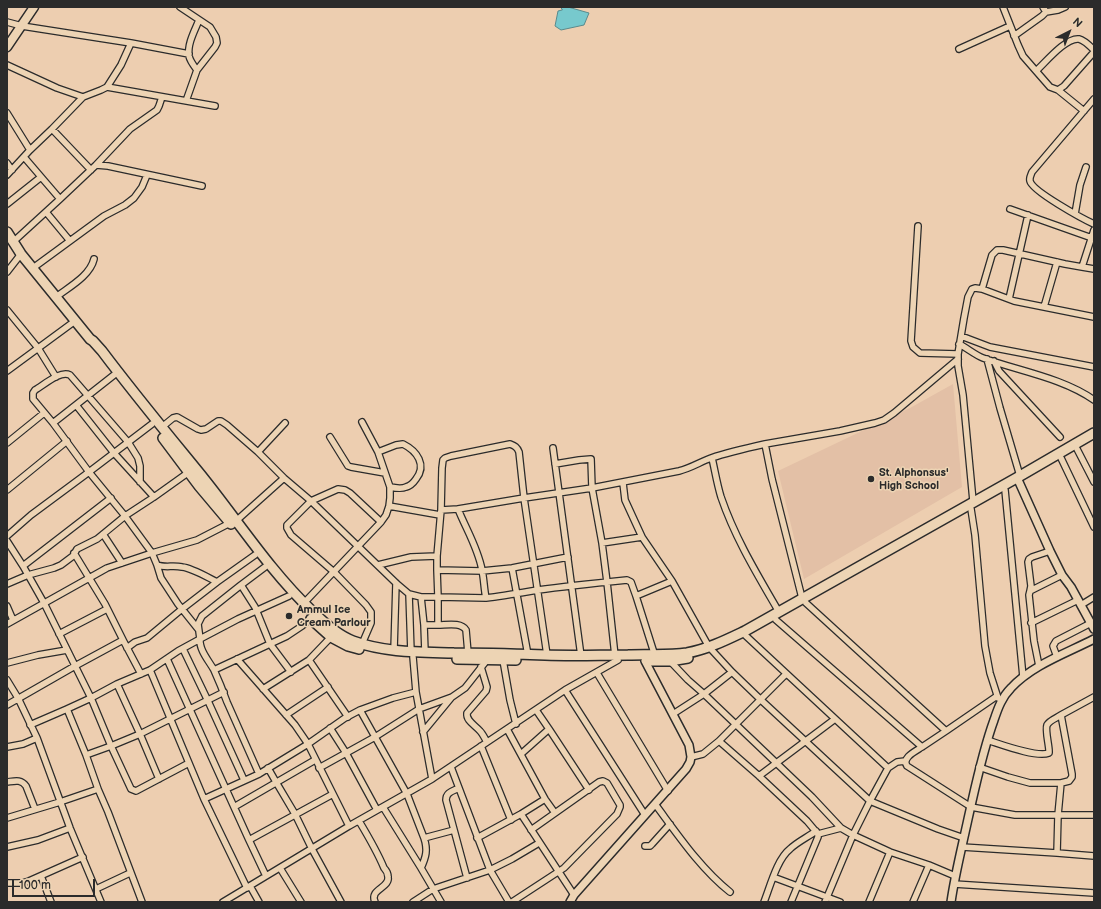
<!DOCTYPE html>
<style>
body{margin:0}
#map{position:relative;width:1101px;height:909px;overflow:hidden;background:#edceb0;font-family:"Balsamiq Sans",sans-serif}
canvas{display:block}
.frame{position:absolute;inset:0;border:8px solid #2b2b2b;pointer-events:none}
.north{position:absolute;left:1049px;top:12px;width:40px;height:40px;-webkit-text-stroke:3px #edd4b4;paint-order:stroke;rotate:42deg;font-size:11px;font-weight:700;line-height:16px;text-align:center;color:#2b2b2b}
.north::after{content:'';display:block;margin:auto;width:14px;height:18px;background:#2b2b2b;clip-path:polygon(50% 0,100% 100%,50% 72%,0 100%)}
.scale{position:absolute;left:12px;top:879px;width:83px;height:18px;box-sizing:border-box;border:2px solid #2b2b2b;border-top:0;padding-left:5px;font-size:12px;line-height:14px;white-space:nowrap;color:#2b2b2b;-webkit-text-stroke:3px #edd4b4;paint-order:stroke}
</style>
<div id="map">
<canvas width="1101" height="909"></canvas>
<div class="frame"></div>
<div class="north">N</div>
<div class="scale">100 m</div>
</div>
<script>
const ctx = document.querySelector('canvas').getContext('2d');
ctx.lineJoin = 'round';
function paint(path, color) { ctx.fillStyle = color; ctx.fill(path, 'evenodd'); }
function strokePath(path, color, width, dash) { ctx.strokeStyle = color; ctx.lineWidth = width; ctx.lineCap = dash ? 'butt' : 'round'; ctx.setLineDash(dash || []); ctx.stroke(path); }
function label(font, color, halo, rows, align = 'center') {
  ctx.font = font + ' "Balsamiq Sans",sans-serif'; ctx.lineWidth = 3; ctx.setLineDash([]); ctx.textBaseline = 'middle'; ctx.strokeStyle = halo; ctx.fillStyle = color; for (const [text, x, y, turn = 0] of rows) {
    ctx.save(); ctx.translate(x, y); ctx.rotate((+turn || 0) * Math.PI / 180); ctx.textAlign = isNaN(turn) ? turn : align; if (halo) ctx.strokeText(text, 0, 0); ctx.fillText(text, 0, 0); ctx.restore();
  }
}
const built = new Path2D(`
 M953,384L962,487L804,579L778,471L910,408Z`);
const water = new Path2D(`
 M561,7H568L589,13L584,25L561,30L555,26L558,11L562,10Z`);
const minor = new Path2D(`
 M180,7L210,27L216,37L217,43L215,47L197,70L186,101
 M1003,7L1018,45L1023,56L1050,87L1058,90L1064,86L1094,52
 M1046,12L1058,10L1065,7
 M7,22L22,26L131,43
 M1014,36L1042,16L1046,12L1043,7
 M959,49L1010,26
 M7,65L57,88L83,97
 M197,70C194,66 190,61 189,56C187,44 195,30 199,20
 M1036,71C1045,63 1066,37 1079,39C1084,40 1090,46 1094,50
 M107,87L215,106
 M1058,90L1084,111
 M1094,99L1032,172C1031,175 1029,178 1030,181C1032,191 1083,219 1094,224
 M7,113L30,150
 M24,157L60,199
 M7,163L12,170
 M96,165L130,129L157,110L159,106L162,97
 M91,170L52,129L83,97L101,90L107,87L121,65L131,43L189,54
 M7,175L30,150L52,129
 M7,204L41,177
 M1010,209L1092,238
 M46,212L70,241
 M1075,214L1080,185L1086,167
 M918,226L911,341L913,347L920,353L958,354
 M1094,230L1082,267L1094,269
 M13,242L60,199L96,165L108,166L202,186
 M33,268L104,216L125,205L134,198L142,187L147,175
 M7,272L21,254
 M982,289L992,255L997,250H1003L1065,264L1082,267
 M56,297C69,287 90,276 94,259
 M1009,299L1028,215
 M1044,307L1057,262
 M7,310L38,348L56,377
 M961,336L990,347L1094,367
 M959,344C967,348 975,355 983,358C1019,371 1063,378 1094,400
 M987,359L1000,408L1020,476
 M994,361L999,371L1060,437
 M7,371L75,321
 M76,405L114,453L154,497
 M53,423L114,375
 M162,427L173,418L177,417L198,429L201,430L206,429L218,421H221L227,425L258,452L284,478L311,501L396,583L409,594L421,597L424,625L425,652
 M330,437L348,466L351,467L385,473
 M7,443L44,413
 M765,444L840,431L875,423L884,420L894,413L958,359
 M553,448L581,656
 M1077,449L1094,482
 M258,452L285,423
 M378,452L396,445L403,444C417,451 427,465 416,479C414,482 410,486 406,487C402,489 395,488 390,487
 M712,458C715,471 717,484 721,497C735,538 757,574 779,612
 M1061,458L1094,527
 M555,464L579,460L591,459L592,488L524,498L458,509C466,529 478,548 482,570C484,579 484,589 486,598C503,596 520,593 538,590C567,586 597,583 627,580L631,582L636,596
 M623,483L625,500L642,537
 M7,490L67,441
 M1005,490L1023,677
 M973,501L963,395L958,366V354L964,318L968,297L972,289L975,288L982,289L1014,301L1094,317
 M389,506L440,515
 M971,509L975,535L985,646L990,673L998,698
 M441,510L458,509
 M236,521L284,478
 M230,523L197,540L152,553L157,565C165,568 173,565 182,567C192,568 207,577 217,582L255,555
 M103,534L122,563
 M7,536L31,515L89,472L152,424
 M7,541L23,566L44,603L91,698L67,709L86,755
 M602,543L642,537L672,581L709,647L732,672L761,700L870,801L888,768L746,636
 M437,556L441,510L442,468L443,460L445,458L451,456L510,444C515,446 517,447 519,452L524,498L547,655
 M157,565L161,578L178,604L198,629
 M378,565L411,557L437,556V570
 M23,566L111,498
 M512,568L528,655
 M7,584L28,575L54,568L61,565L73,556L77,549L97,539L125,516L154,497L189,472
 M241,585L255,607L270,644L291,672
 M1030,591L1031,586L1028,562L1029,559L1032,557L1050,551
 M409,594L411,652
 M421,597H438V625C447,625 461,622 466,630L468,653
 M486,598L438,597L437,570L482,571L512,568L568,557
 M304,603L381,522L386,515L389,506L390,498V487L378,452L362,422
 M806,603L946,731L997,696
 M1081,605L1094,597
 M7,606L13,620
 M776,620L922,747C916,751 901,758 907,766L971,807L1015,815H1058L1061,783
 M1031,623L1078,600
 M7,624L107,568L152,553L125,516L89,472L53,423L33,399V393L35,390C44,385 60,370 70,375L128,442L138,458L140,466V482
 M424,625H438
 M59,634L107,609
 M123,640L141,674
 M362,644L371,623V612L366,605L334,572L291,535L287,528V525L311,501L338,489L345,490L350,493L381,522
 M127,648L135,642L147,638L182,609L217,582
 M183,649L208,701L244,780
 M394,650L396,583
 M615,656L607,582L602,543L592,488L679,471C691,468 700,462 711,458C729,452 747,448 765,444L772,479L802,598
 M655,656L636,596L672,581
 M413,657L416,692L432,779
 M1057,657L1053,646L1056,641L1091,623
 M167,659L249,840
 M237,659L295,725L308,744L345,718L360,710
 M309,660L348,717
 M503,660L510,700L516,724
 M670,661L688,680L704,694L673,714
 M7,663L38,655L67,650
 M1039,666L1034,641L1029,595L1030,591L1062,575
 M481,667L487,687L486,691L467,713C466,721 475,725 480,731C483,734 485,739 487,742
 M150,670L204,799L247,888
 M214,670L287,636L302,626L311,618
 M732,672L704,694L812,797L841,828L853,835L890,852L929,865
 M597,673L668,791
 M786,674L719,741L759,776L807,821L818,834V837L791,902
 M7,680L18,698L37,738L70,828L101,902
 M117,684L140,734L159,779
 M263,689L309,660L331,637
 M565,690L645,815
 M224,692L140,734L111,746L91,698L117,684L150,670L178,651L200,639L198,624L202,616L241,585L265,567
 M416,692L393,698L360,710L407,794L424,838L454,830
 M7,705L75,666L123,640L105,604L74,553
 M286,715L328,687
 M30,725L67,709
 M330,728L346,753L377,810
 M507,729L545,799L555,813
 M549,729L589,790
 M423,732L451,698
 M987,740C1000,744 1036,758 1049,753V751C1049,745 1045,730 1047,725C1050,720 1057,718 1061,715
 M481,746L511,820
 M7,747L23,744L37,738
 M922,747L946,731
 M521,754L549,729L536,710
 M691,757L703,754L719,741
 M451,767L490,870L509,902
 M979,767L1008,777L1030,783H1061L1069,781L1072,777V774L1061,715L1094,697
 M268,768L276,782L295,814L312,849L341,902
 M319,768L375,737L419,709L452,697L465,688L469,683L487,660
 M888,768L897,762L905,761
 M259,774L227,702C223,691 219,681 214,670C209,661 199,650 200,639L238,619L289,596
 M759,776L835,719
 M7,782C15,781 21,779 26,786L35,809
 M459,788C453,791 446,792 446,800L467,878
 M204,799L259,774L308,744L349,826
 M655,804C678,835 700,868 730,892
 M234,807L315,760
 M383,807L421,868
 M521,814L574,895
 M7,818L60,802L98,789
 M359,821C368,836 377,851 384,868C386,870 388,874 388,877C390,888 369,889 375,902
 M818,834L841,828
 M424,838C428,850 426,857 421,868L441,902
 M477,838L521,814L545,799
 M645,846H650L652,844L670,824
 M7,847L38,840L70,828
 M962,847L1057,853L1058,815H1094
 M1057,853L1094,856
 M280,868L301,902
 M41,876L51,902
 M266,876L249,840L333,794
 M773,877L840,902
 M7,883H22L29,881L83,857
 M954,884L1094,893
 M250,886L259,902
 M96,889L130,873
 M142,902L108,812L98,789L86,755L111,746L131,789L136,791L189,763
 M223,902L349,826L432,779L565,690L618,660
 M413,902L433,889L490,870L512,859L539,843
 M512,902L564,868L617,814L620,807V805L607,783L603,781L599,782L531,830
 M764,902C770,887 777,859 790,849C797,842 808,837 816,831
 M825,902L853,835L870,801L938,829L964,838
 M869,902L890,852
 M913,902L929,865L955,876`);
const tertiary = new Path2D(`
 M1019,482L1050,551L1062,575L1071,587L1094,629
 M570,902L574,895L686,769L690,762L691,757L689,745L645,661
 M951,902C955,874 962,847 968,819C976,784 982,753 994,720C998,708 1002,697 1011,688C1032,665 1067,653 1094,639`);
const secondary = new Path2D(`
 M7,47L34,7`);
const trunk = new Path2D(`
 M7,232L21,254L90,339L93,341L102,351C135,395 170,437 205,480C240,524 271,572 312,611C324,623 337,635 353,641C386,653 420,652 454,653C485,653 515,654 545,655C573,656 600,655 628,655C647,654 667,656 687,653C708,649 726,640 745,631L1020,476L1094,433
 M163,438L199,486L231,524
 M311,619L331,637L348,646L359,649
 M457,659L516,660
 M651,661H670L688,658`);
const markers = [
 [871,479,4,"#2b2b2b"],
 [289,616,4,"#2b2b2b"]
];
const poiNames = [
 ["St. Alphonsus'",879,473],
 ["High School",879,486],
 ["Ammul Ice",297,610],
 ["Cream Parlour",297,623]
];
paint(built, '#e3c0a6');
paint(water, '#77c9cd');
strokePath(water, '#598a8c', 1);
strokePath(minor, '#2b2b2b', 8);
strokePath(tertiary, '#2b2b2b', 10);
strokePath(secondary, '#2b2b2b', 11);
strokePath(trunk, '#2b2b2b', 12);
strokePath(minor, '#edd4b4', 5.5);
strokePath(tertiary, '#edd4b4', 7);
strokePath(secondary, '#edd4b4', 8);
strokePath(trunk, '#edd4b4', 9);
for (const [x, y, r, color] of markers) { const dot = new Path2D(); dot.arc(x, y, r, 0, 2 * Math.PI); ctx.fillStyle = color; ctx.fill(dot); strokePath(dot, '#edd4b4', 1.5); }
label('bold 11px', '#2b2b2b', '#edd4b4', poiNames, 'left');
</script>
